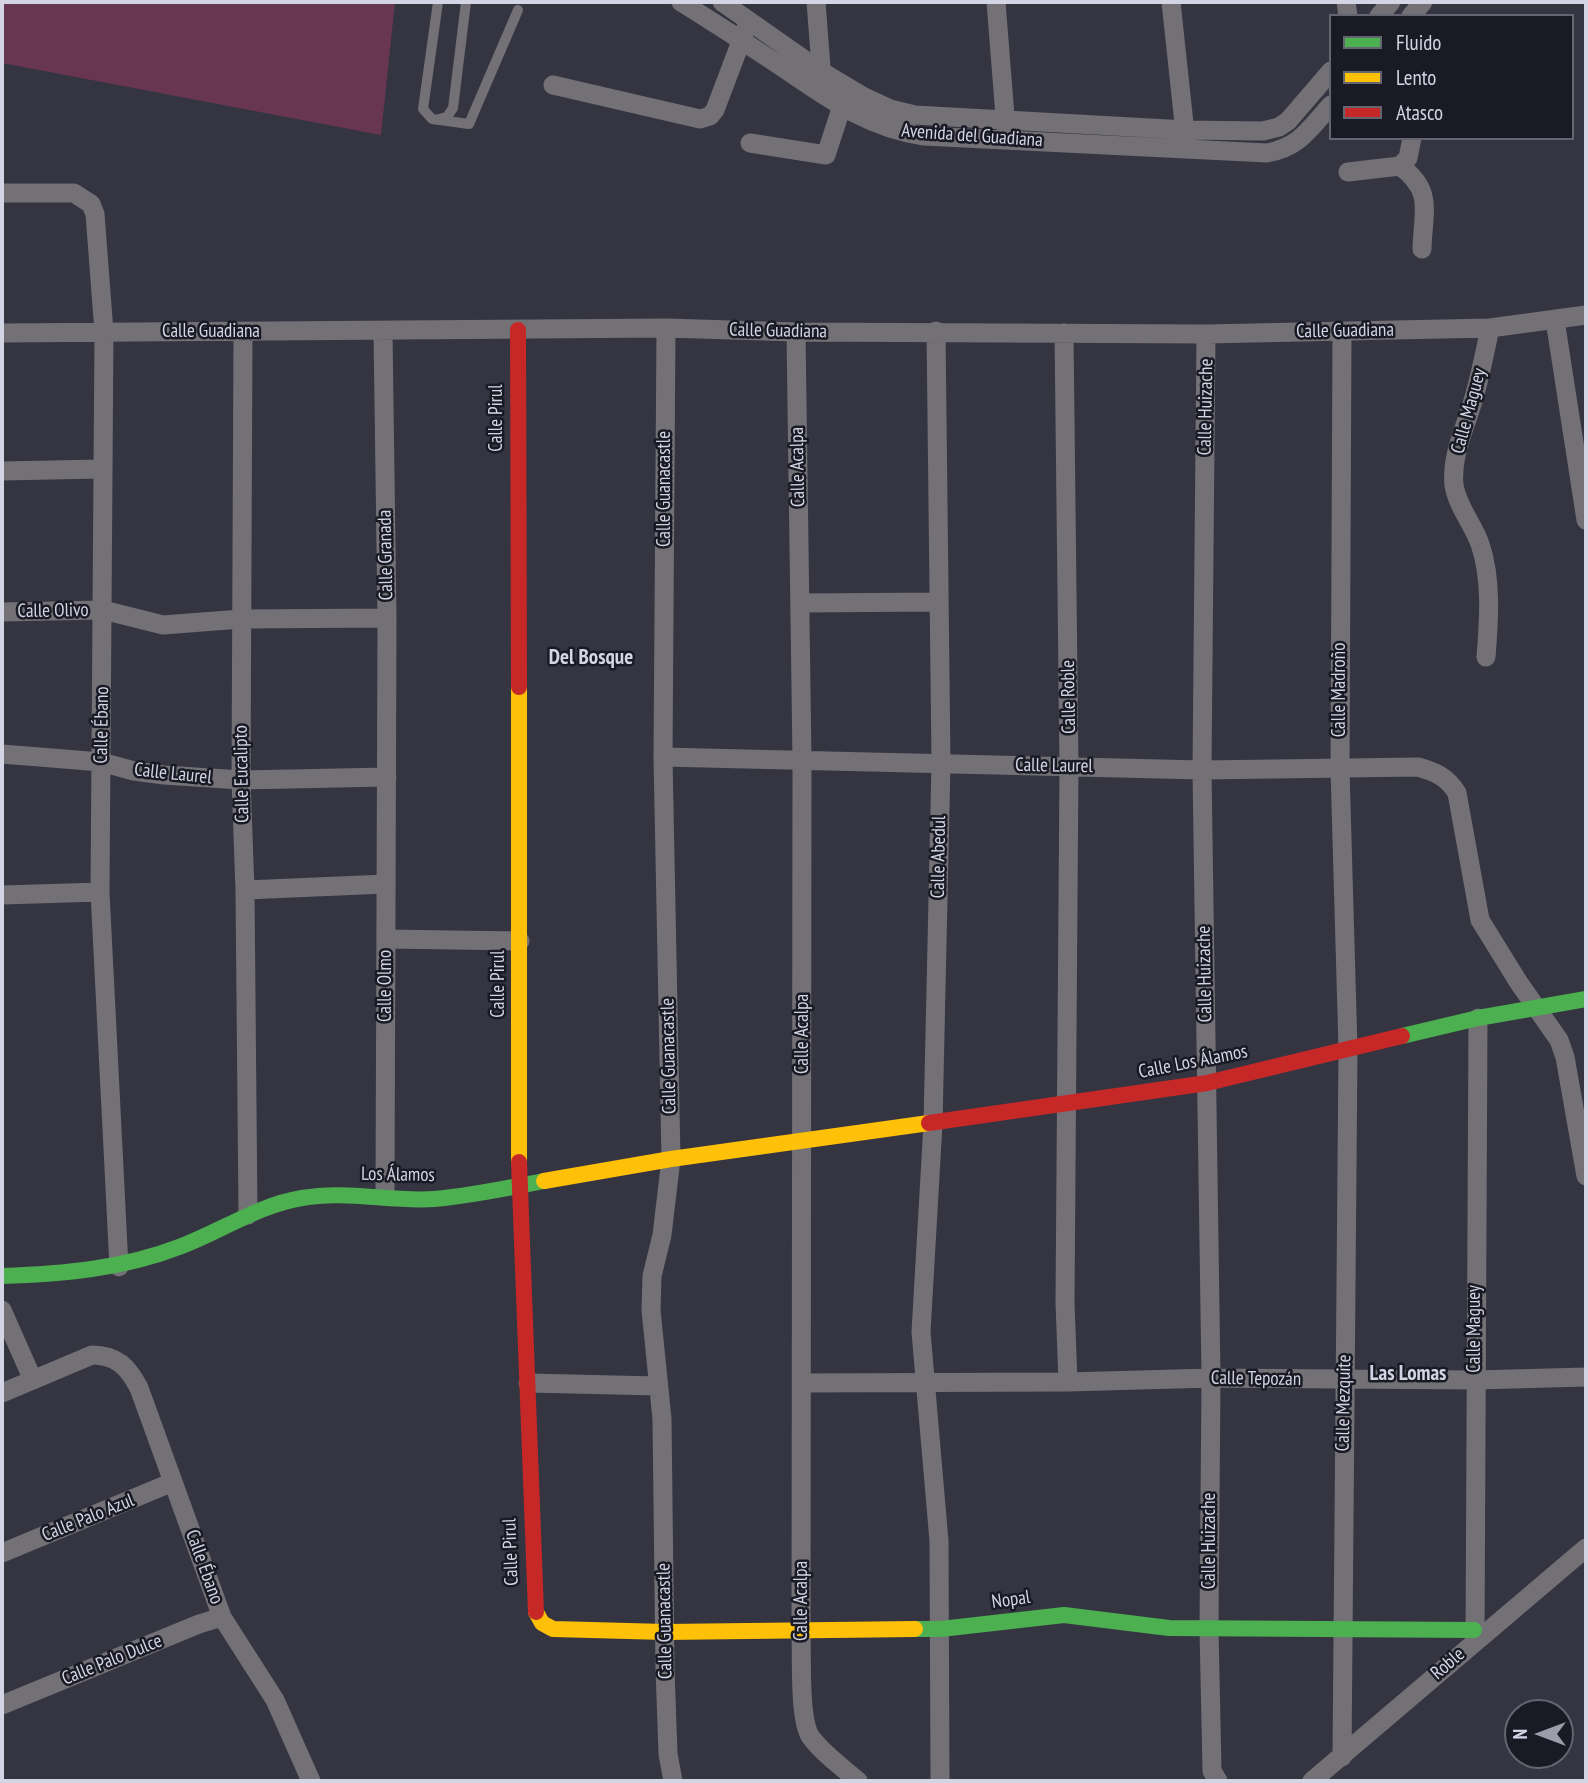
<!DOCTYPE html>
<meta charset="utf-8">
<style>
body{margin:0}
#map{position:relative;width:1588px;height:1783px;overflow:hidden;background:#353542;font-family:"PT Sans Narrow",sans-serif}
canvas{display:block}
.frame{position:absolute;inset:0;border:4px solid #d3d5e4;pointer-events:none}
.legend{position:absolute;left:1329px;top:14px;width:245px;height:126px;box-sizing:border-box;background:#191a24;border:2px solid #636571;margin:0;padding:9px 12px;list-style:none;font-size:21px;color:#d3d5e4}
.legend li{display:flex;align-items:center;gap:14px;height:35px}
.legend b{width:35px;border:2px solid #636571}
.north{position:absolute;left:1504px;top:1699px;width:70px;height:70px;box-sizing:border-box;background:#191a24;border:2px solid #636571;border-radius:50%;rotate:270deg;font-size:19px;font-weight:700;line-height:28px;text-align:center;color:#d3d5e4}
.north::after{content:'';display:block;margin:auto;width:24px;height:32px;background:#9c9dab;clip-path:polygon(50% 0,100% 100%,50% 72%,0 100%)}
</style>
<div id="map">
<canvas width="1588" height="1783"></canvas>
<div class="frame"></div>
<ul class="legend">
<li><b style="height:9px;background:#4caf50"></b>Fluido</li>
<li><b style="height:9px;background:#ffc107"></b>Lento</li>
<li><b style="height:9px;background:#c62828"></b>Atasco</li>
</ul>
<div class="north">N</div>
</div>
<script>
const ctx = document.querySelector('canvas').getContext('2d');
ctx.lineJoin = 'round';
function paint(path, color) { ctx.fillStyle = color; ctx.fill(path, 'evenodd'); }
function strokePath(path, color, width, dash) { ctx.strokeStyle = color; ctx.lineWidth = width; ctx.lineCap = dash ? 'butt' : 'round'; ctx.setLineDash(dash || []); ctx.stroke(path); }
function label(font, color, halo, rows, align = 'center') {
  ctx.font = font + ' "PT Sans Narrow",sans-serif'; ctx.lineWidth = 5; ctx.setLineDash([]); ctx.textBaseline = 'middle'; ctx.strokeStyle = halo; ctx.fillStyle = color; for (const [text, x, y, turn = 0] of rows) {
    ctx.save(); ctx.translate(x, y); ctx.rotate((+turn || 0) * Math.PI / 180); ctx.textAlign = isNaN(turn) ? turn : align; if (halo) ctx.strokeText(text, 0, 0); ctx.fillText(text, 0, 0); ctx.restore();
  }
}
const green = new Path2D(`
 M2,2H395L381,135L2,63Z`);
const lane = new Path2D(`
 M438,2L423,109L432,119L469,124L518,10
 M439,119L447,117L453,108L466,2`);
const street = new Path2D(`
 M681,2C713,22 744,42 776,63C824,95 865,128 924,136L1267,153C1300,147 1309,129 1331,105
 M722,2L822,72L864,97L890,109L915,115L1186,130L1263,131L1279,127L1288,121L1331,71
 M816,2L822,80
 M996,2L1006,129
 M1171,2L1186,142
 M1346,2L1348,16
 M1379,16L1391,2
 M1411,16L1423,2
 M553,85L700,119L710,116L715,110L746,28
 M750,143L826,155L842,106
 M1400,166C1434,191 1423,211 1422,249
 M1400,166L1408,158L1412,138
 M1348,172L1400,166
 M2,193H74L91,204L95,214L104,332L100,892L119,1267
 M1555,320L1586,520
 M666,328L663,757L671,1159L662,1235L652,1276L651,1310L662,1419L665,1669L668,1754L673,1781
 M936,331L941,763L933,1124L921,1332L939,1541L940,1781
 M383,332L387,618L385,1195
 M796,332L802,760L801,1632C802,1655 799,1718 810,1736C822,1753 842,1767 858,1781
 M1342,332L1340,769L1348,1049L1342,1757
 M2,333L666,328L796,332L1206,334L1490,328L1586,315
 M243,333L241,780L245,890L248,1215
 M1064,333L1069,766L1065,1303L1068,1382
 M1206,334L1202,770L1211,1378L1209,1629L1212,1771L1218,1781
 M2,471L101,469
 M800,603L939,602
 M2,612L103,610L163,625L241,619L387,618
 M1486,657C1489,620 1492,579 1480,544C1473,524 1457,506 1454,485C1451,456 1465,428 1473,401C1480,377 1485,352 1490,328
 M2,754L101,762L134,771L164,775L241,780L387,777
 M663,757L1202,770L1418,767C1436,772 1447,777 1457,793L1480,920L1519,983L1559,1040L1565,1057L1586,1176
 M245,890L386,884
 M2,895L100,892
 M386,939L520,941
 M2,1310L33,1380
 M528,1383L658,1386
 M802,1383L1068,1382L1211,1378L1475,1380L1586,1377
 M2,1393L92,1355C117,1355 128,1367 139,1388L222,1617L275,1700L311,1781
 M2,1553L173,1482
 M1475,1640L1478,1018
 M2,1705L199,1624L222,1617
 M1312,1781L1586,1548`);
const fast = new Path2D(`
 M1402,1036L1478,1018L1586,999
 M2,1276C62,1274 122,1269 179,1247C220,1232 258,1205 302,1198C346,1190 390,1202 434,1199C471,1196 508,1188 544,1181
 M915,1629H941L1064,1615L1169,1628L1474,1630`);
const slow = new Path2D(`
 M519,1162V687
 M544,1181L671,1159L929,1123
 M536,1612L542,1623L553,1629L665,1632L915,1629`);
const jam = new Path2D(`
 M518,330L519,687
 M929,1123L1207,1083L1402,1036
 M519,1162L536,1612`);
const streetNames = [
 ["Avenida del Guadiana",972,136,4],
 ["Calle Guadiana",778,331,1],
 ["Calle Guadiana",1345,331,-1],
 ["Calle Guadiana",211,332],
 ["Calle Huizache",1206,407,-89],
 ["Calle Maguey",1469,411,-75],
 ["Calle Pirul",497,418,-90],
 ["Calle Acalpa",798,467,-91],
 ["Calle Guanacastle",665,489,-90],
 ["Calle Granada",386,555,-91],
 ["Calle Olivo",53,611,-1],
 ["Calle Madroño",1340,690,-90],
 ["Calle Roble",1069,697,-91],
 ["Calle Ébano",102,725,-89],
 ["Calle Laurel",1054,766,1],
 ["Calle Laurel",173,774,6],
 ["Calle Eucalipto",242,774,-91],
 ["Calle Abedul",939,857,-89],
 ["Calle Huizache",1205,974,-91],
 ["Calle Pirul",499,984,-90],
 ["Calle Olmo",386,986,-90],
 ["Calle Acalpa",803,1034,-90],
 ["Calle Guanacastle",669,1056,-91],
 ["Calle Los Álamos",1193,1062,-11],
 ["Los Álamos",398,1175,1],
 ["Calle Maguey",1475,1329,-90],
 ["Calle Tepozán",1256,1379,1],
 ["Calle Mezquite",1344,1403,-89],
 ["Calle Palo Azul",88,1518,-22],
 ["Calle Huizache",1210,1541,-90],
 ["Calle Pirul",511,1552,-92],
 ["Calle Ébano",204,1567,70],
 ["Nopal",1011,1600,-8],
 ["Calle Acalpa",802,1601,-90],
 ["Calle Guanacastle",665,1621,-91],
 ["Calle Palo Dulce",112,1660,-22],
 ["Roble",1448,1664,-41]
];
const neighbourhoodNames = [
 ["Del Bosque",591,658],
 ["Las Lomas",1408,1374]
];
paint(green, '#683651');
strokePath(lane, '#737176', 10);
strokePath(street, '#737176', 19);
strokePath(fast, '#4caf50', 16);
strokePath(slow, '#ffc107', 16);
strokePath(jam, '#c62828', 16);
label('19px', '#d3d5e4', '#191a24', streetNames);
label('bold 21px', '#d3d5e4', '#191a24', neighbourhoodNames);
</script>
